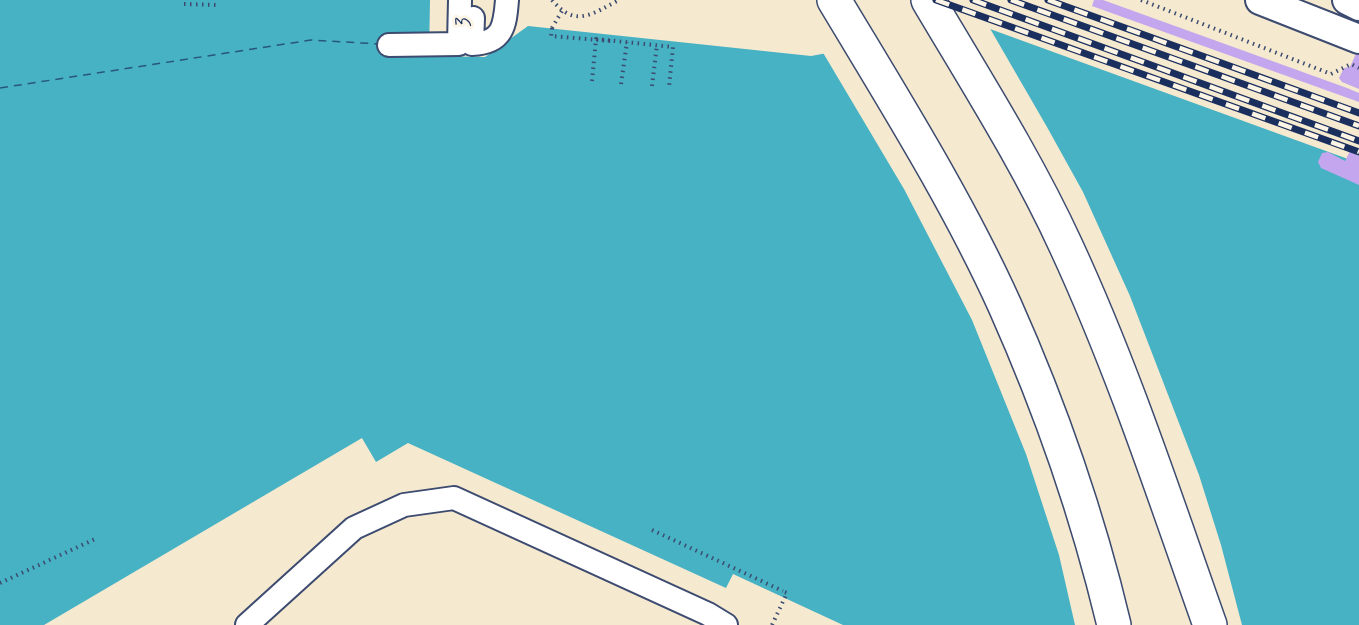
<!DOCTYPE html>
<style>
body{margin:0}
canvas{display:block;background:#f5e9d0}
</style>
<canvas width="1359" height="625"></canvas>
<script>
const ctx = document.querySelector('canvas').getContext('2d');
ctx.lineJoin = 'round';
function paint(path, color) { ctx.fillStyle = color; ctx.fill(path, 'evenodd'); }
function strokePath(path, color, width, dash) { ctx.strokeStyle = color; ctx.lineWidth = width; ctx.lineCap = dash ? 'butt' : 'round'; ctx.setLineDash(dash || []); ctx.stroke(path); }
function label(font, color, halo, rows, align = 'center') {
  ctx.font = font + ' Mynerve,sans-serif'; ctx.lineWidth = 6; ctx.setLineDash([]); ctx.textBaseline = 'middle'; ctx.strokeStyle = halo; ctx.fillStyle = color; for (const [text, x, y, turn = 0] of rows) {
    ctx.save(); ctx.translate(x, y); ctx.rotate((+turn || 0) * Math.PI / 180); ctx.textAlign = isNaN(turn) ? turn : align; if (halo) ctx.strokeText(text, 0, 0); ctx.fillText(text, 0, 0); ctx.restore();
  }
}
const water = new Path2D(`
 M0,0H430L429,56L485,57L528,26L811,56L979,25L1359,163V625H843L733,574L726,588L408,443L376,462L362,438L44,625H0Z`);
const pier = new Path2D(`
 M979,22L988,25L1047,127L1083,192L1130,296L1199,475L1221,545L1242,625H1075L1059,555L1026,454L972,320L904,189L822,51Z`);
const ferry = new Path2D(`
 M0,88L311,40L379,44`);
const building = new Path2D(`
 M1094,0H1103L1347,88L1359,93V102L1092,6Z
 M1359,47V89L1342,82L1339,78L1344,68L1350,67Z
 M1350,151L1359,156V185L1321,168L1318,162L1322,153L1328,152L1345,161Z`);
const path = new Path2D(`
 M552,0C576,29 593,13 619,0
 M1141,0L1331,74L1351,64L1359,68
 M184,4L216,5
 M552,28L562,11
 M592,81L596,39L673,47L669,87
 M621,84L627,42
 M652,86L657,45
 M652,530L783,591
 M0,583L95,539
 M772,625L787,593L782,591`);
const minor = new Path2D(`
 M473,18L472,44C503,43 505,26 507,0
 M389,45L459,44L460,0
 M247,625L354,528L404,505L454,498L708,614L726,625`);
const major = new Path2D(`
 M1260,0L1359,39
 M1347,0L1359,6`);
const highway = new Path2D(`
 M834,0C894,100 957,200 1005,306C1051,409 1088,516 1114,625
 M928,0C976,81 1027,161 1066,246C1123,369 1165,498 1210,625`);
const rail = new Path2D(`
 M936,0L1359,152
 M973,0L1359,141
 M1011,0L1359,126
 M1048,0L1359,113`);
const pathBridge = new Path2D(`
 M552,28L551,36L611,41`);
const streetNames = [
 ["3",465,22,-88]
];
paint(water, '#46b2c4');
paint(pier, '#f5e9d0');
strokePath(ferry, '#28567d', 1.5, [8, 6]);
paint(building, '#c3a6ed');
strokePath(minor, '#3c4b6f', 26);
strokePath(major, '#3c4b6f', 32);
strokePath(highway, '#3c4b6f', 36);
strokePath(path, '#3c4b6f', 4, [1.5, 4.5]);
strokePath(minor, '#fff', 22);
strokePath(major, '#fff', 28);
strokePath(highway, '#fff', 33);
strokePath(rail, '#1b2f5e', 7);
strokePath(rail, '#fcf5e5', 4.5, [14]);
strokePath(pathBridge, '#3c4b6f', 4, [1.5, 4.5]);
label('21px', '#1b2f5e', '#fcf5e5', streetNames);
</script>
